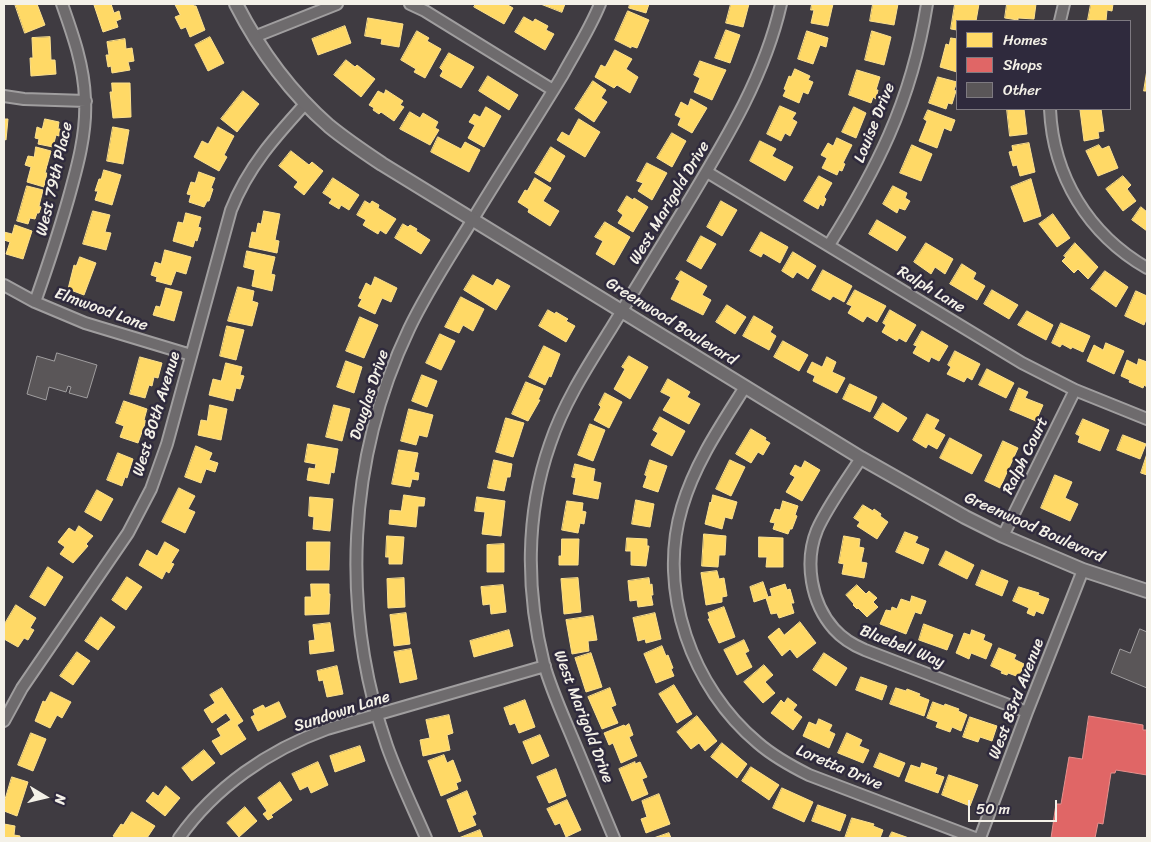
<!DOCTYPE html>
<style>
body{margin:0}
#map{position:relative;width:1151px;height:842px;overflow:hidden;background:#3f3b41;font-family:Sriracha,sans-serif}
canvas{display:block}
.frame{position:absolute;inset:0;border:5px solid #f4f1e8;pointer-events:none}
.legend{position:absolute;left:956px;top:20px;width:175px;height:90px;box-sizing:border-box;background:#2f2a3d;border:1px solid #7e7a81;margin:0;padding:6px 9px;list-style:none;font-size:15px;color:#f4f1e8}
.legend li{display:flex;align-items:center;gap:10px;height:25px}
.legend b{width:25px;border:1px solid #7e7a81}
.north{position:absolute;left:20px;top:772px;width:50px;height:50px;-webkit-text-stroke:4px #2f2a3d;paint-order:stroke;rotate:99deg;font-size:14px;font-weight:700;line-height:20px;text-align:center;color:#f4f1e8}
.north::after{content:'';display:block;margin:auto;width:18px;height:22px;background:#f4f1e8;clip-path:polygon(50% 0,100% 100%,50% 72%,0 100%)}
.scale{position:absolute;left:968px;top:800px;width:89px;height:22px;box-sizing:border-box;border:2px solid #f4f1e8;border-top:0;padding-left:6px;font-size:15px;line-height:18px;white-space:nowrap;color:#f4f1e8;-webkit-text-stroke:4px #2f2a3d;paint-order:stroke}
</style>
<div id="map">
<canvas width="1151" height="842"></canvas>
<div class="frame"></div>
<ul class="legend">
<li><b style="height:14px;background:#ffd966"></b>Homes</li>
<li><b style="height:14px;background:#e06666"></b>Shops</li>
<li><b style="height:14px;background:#5a5658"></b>Other</li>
</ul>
<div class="north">N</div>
<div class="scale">50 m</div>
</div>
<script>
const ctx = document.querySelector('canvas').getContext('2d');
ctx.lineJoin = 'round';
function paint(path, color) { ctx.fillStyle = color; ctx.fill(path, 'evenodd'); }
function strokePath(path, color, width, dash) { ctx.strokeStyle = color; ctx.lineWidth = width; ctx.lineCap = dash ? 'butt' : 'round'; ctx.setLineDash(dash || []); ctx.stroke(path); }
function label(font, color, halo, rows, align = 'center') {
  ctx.font = font + ' Sriracha,sans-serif'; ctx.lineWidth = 5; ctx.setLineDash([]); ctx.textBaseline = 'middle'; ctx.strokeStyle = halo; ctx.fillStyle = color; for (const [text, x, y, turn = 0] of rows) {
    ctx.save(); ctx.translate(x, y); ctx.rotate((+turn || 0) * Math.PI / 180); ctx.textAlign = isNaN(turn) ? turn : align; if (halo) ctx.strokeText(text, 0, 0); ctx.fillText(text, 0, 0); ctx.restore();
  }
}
const homes = new Path2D(`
 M15,4H37L45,25L25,33Z
 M99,4H111L114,13L119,11L121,19L116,21L118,27L103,32L94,5Z
 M175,4H193L194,6H196L205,30L190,37L186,27L181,29L175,17L180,15Z
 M476,4H506L513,8L504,24L474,7Z
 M541,4H565L562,12Z
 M630,4H649L646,13L629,8Z
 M731,4H749L743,27L726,23Z
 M812,4H833L828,26L811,23L814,10H811Z
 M873,4H898L894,25L870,21Z
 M955,4H979L976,21H957V30L951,29Z
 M1007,4H1036L1034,19L1018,18V20L1005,18Z
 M1091,4H1113L1112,11L1107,10L1106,21L1088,20Z
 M628,11L649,20L637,48L631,46V48L615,40Z
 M524,17L533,22L535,19L548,26L546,30L554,34L545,50L515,32Z
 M368,18L403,24L399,47L381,44L382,39L365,36Z
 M345,26L351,43L318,55L312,39Z
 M726,30L740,35L730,63L715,58Z
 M417,31L429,38L427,41L441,49L425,78L414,72L416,69L401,60Z
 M807,31L828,38L826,47L820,45L813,64L798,59Z
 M872,31L891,37L884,65L865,60Z
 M50,37L51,60H55L56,74L31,76L30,58H33L32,38Z
 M210,37L224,63L208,71L195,45Z
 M951,38L957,39V72L940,67L946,44L949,45Z
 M125,39L126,49L132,48L134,61L128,62L130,70L112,73L111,66L108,67L106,55H109L107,42Z
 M615,50L632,59L626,69L638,77L630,93L617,85L614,88L595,77L601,65L605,67Z
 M449,53L474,67L461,88L440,76L443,71L440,68Z
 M346,60L355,67L357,65L375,79L361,97L334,75Z
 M700,61L726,70L712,100L694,92L700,78L694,75Z
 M795,69L810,76L808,80L813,82L808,94L803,92L799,103L783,96L786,90L784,89L789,76L791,77Z
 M857,70L880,77L876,90H878L876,99L873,97L871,103L849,95Z
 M1147,70V91H1144Z
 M488,76L518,95L509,110L479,91Z
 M938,77L957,82L954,90L956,91L952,104L948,103L946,109L929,103Z
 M593,81L606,90L601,98L607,102L594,122L575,109Z
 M112,83H130L131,117L113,118L110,92H112Z
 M386,90L403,101L400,105L404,107L394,121L381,112L379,114L373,110L374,108L369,105L378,91L384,94Z
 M243,91L259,104L237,132L221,119Z
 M691,99L707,108L692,133L678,125L681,118L675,115L681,102L688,106Z
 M780,106L796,113L792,119L797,122L790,136L785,133L781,141L767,134Z
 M486,107L501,116L484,147L468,138L475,125L469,122L474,114L480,117Z
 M854,107L866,113L856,138L842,132Z
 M1007,109H1024L1027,134L1010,136Z
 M1091,109H1101L1104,131L1098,132L1099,138L1084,141L1080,110Z
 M928,110L955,120L951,131L944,128L937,148L919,141L927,121L924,119Z
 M410,112L420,118L423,113L438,122L435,128L439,130L430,145L400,129Z
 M4,119H8L6,140L4,139Z
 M45,119L59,122L58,129H60L59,136L56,135L53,147L38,144L39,139L35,138L37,127L42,129Z
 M579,119L600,132L585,157L557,140L562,132L569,136Z
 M113,127L129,130L123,164L107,161Z
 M218,127L234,136L224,155L227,157L219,171L194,157L202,141L208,144Z
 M672,133L686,141L672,167L657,158Z
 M438,137L461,149L465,142L480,150L469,172L431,152Z
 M837,138L852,145L843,163L845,164L842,171L839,170L837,175L822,168L827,158L821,155L828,143L833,146Z
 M760,141L776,149L772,156L793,167L785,181L750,161Z
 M1029,143L1035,172L1020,176L1017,165L1013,166L1009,152L1013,151L1012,146Z
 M912,145L932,154L921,181L900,173Z
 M1099,145L1102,149L1109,146L1118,168L1098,176L1086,151Z
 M36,147L51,151L45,173H47L44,187L27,182L31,167L25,165L28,156L34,157Z
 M551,147L565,156L550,182L535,173Z
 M291,151L309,165L312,162L323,171L304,195L294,187L298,182L279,166Z
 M647,163L667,173L652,200L638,191L643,183L637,181Z
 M104,170L121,175L112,205L95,200L98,191H95L99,179H101Z
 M199,172L215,178L211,188L213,189L209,201H207L204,207L189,202L191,195L187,194L191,182L195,183Z
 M819,176L832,183L824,197L826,199L823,206L820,204L818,209L804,201Z
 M1123,176L1131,185L1127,189L1136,201L1123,211L1106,189Z
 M333,178L359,195L349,210L341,205L339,209L329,203L332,199L323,193Z
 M535,178L551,188L543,201L559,211L550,226L528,212L529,209L518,202L525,190L527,191Z
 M1031,179L1041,216L1024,222L1011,187Z
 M27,186L43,190L39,206L41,207L39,213H37L35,219L30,218L28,224L17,221Z
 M893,186L907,193L905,198L910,201L905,210L899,208L897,213L883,204Z
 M627,196L633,200L634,198L648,207L633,232L618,223L623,215L618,211Z
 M365,201L370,204L372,201L379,205L378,208L396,219L386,234L380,230L378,234L363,225L366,220L357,215Z
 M721,201L737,210L722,236L707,227Z
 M1141,207L1147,212V231L1132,220Z
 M93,211L110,215L105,232L111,233L106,250L83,244Z
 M264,211L280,214L275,240L279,241L277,253L249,247L252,232L256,233L258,223L261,224Z
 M186,213L201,217L198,227L201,228L197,241L195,240L193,247L173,241L178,222L183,223Z
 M1053,214L1070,238L1057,247L1039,224Z
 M877,220L906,237L897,251L869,234Z
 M605,222L630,237L614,265L596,254L603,241L595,237Z
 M403,224L408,227L410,225L417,229L416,231L430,240L421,254L395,238Z
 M15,225L32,231L23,259L6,254L10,242L4,240V232L12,234Z
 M761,232L788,247L780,263L763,253L761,257L750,251Z
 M701,236L716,244L701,269L687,261Z
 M926,243L953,259L945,274L935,267L931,274L914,262Z
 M1075,243L1098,267L1088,279L1078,269L1074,273L1062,261L1066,257L1064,256Z
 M165,250L191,257L186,274L176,271L171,285L156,281L157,277L151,275L155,262L161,264Z
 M247,251L275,257L271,274L275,275L272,291L252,286L255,270L244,267Z
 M793,252L816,266L808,279L797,272L793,278L782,271Z
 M80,257L96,263L84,295L68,289L74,265L76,266Z
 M962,264L976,273L973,279L985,286L977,300L950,284Z
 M823,270L852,286L844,302L833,296L830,300L812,290Z
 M681,271L707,286L702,295L711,300L703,315L671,299L680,281L676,279Z
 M1105,271L1128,287L1116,307L1091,289Z
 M473,275L493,286L497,279L510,286L496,310L464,290Z
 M375,277L397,288L391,302L382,298L375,314L358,306L362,299L359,298L366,283L371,286Z
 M238,287L254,291L252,301L258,303L252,326L228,321Z
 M166,288L182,292L174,321L153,315L156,306L160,307Z
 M855,290L886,306L877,322L867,316L863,322L848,313L852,306L847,304Z
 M992,290L1018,305L1009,319L984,304Z
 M1136,291L1147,296V317L1144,325L1125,316Z
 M461,297L484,309L473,331L463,325L459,333L445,327Z
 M727,305L746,317L735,334L716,322Z
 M548,310L555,314L556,312L568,319L566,321L575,326L566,342L539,326Z
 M890,310L916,325L906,342L899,338L897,341L882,332L886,325L883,323Z
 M1027,311L1053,325L1046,340L1018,325Z
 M754,316L773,327L770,332L776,336L769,350L743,336Z
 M360,317L378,325L364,358L346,351Z
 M1061,323L1090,336L1083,352L1072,347L1071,349L1062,344L1060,347L1052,343Z
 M227,326L244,330L236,360L220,356Z
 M922,331L948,346L939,361L931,357L929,362L913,353L917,346L914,345Z
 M440,334L455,341L441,370L426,363Z
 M783,341L808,355L799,371L774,357Z
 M1106,343L1124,351L1114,374L1087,361L1094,345L1103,350Z
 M544,346L560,354L551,377L549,376L545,385L529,377Z
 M955,351L980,364L972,380L967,377L964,382L947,374L951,367L948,365Z
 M629,356L648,367L630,399L614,389L625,369L622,367Z
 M140,357L162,363L158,378L154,377L152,386L149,385L145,398L130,394Z
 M827,357L836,362L832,372L845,378L837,393L813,381L815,376L807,372L812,362L822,367Z
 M1139,359L1147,362V387L1144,385L1143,388L1129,382L1130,380L1121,376L1127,360L1137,365Z
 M346,361L362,367L354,393L337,387Z
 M226,363L242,367L240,375L244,376L240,389L236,388L233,401L209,395L213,379L221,381Z
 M987,369L1014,383L1006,398L979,385Z
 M422,375L437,381L427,407L412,401Z
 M668,379L690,392L687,397L700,404L689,424L663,410L671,397L661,392Z
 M526,382L543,389L538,400H540L528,421L512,414Z
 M850,384L877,397L870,412L843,399Z
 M1019,388L1028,392L1025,398L1043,405L1036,421L1010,410Z
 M605,393L622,402L609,428L594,420L601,407L599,405Z
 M124,401L147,409L144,420L146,421L138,443L120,437L124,426L116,423Z
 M883,403L907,418L898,432L874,418Z
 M210,405L227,409L221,440L198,435L201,420L207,421Z
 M334,405L350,409L342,441L326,437Z
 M409,409L433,415L427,437L419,435L416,445L401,441Z
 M927,414L939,420L934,429L945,435L937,449L928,444L926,448L913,440Z
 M660,417L685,431L672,456L651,445L658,433L653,430Z
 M506,418L524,423L513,457L496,452Z
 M1083,419L1109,430L1100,451L1078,442L1080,436L1076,434Z
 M590,424L605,430L593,461L578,455Z
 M751,429L766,438L765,440L770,443L763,455L758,452L751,463L736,454Z
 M1123,435L1146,444L1140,459L1117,450Z
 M950,438L982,455L972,474L940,458Z
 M1003,441L1018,448L1000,488L985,481Z
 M308,444L338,449L334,473L331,472L329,484L307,480L309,468L315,469L316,464L305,462Z
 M196,446L212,453L209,460L218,463L215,472L206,469L201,483L185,477Z
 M399,450L418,453L414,472L419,473L418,480L412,479L410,487L392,484Z
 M118,453L133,459L127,478L125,477L122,486L107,480Z
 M1147,454V475L1141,473Z
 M494,460L512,464L510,477H507L504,491L488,488Z
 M650,460L667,466L658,492L643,487L647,476L645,475Z
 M730,460L745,467L731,496L716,489Z
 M805,461L820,470L802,501L786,492L795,477L790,474L795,465L801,468Z
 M575,464L595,469L593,481L601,483L598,499L573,494L576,478L572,477Z
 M1055,475L1072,482L1065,498L1078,504L1070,521L1041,508Z
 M179,488L195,496L188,509L195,512L185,533L162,522Z
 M97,490L113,499L101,521L85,512Z
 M404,495L425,498L424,506H418L416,527L389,524L390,510L401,511Z
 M713,495L737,502L732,519L725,517L722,529L705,524L710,502L711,503Z
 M310,497L333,499L330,531L313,529L314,517L309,516Z
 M477,497L505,501L501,536L482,534L485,512L475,511Z
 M636,500L654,504L650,527L632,524Z
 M567,501L583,503L582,511L586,512L584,524L580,523L578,533L562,530Z
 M783,501L798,506L795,515L797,516L792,529H790L788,534L773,529L775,523L770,522L775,509L780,510Z
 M863,505L873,511L874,509L881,514L880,516L888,522L877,539L857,526L860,522L854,518Z
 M79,526L93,536L86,544L88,546L73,563L60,554L65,547L58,542L69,528L75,532Z
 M905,532L918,537L915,543L929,549L923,564L896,552Z
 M704,534L726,536L725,555H719L718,567L702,566Z
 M387,536L404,537L402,564H389V557H386Z
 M844,536L860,539L859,547L864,548L861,562L867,563L864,578L842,574L844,564L839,563Z
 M759,537L783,538V567H766L767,557H759Z
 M627,538L647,539V546H649L646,566L631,565V551H626Z
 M562,539H579L578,565H559V556H561Z
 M165,542L179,550L171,563L174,564L169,573L166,571L162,579L139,565L147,550L157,556Z
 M307,542H330L329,570H307Z
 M504,544V572H487V545Z
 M946,551L974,565L967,579L939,565Z
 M48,567L63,577L45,606L30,597Z
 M982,570L1008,581L1002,596L976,585Z
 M717,571L719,579L724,578L727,596L722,597V602L706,605L701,573Z
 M127,577L142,587L126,610L112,600Z
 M404,578L405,607L388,608L387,579Z
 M578,578L581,612L564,614L561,579Z
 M649,578L650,585L652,584L653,595H651L653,605L638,607L637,600L630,601L628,581Z
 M763,582L768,597L772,596L770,589L785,584L787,590L790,589L794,603H791L794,613L779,618L777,613L771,614L766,598L754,602L750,587Z
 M311,584H329V594H330L329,614L305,615V597H311Z
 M503,585L506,612L491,614L490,604L483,605L481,587Z
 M857,585L866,594L869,591L877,598L873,602L878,607L867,617L858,608L857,609L853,605L854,604L846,595Z
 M1019,587L1039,593L1038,595L1049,599L1043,614L1036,611L1034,616L1027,613L1029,608L1013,601Z
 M912,596L926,601L921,614L915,612L906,634L880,624L886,610L891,611L892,607L897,609L901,599L910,602Z
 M16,605L36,618L30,628L34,630L28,640L24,638L18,647L4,639V625Z
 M724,607L735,637L719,643L708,619H710L708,613Z
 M406,613L410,644L394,646L390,615Z
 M655,613L661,639L646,643L645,639L638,641L633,618Z
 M593,616L597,640L588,641L589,651L572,654L566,620Z
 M101,617L115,627L98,650L85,641Z
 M800,622L816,643L797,658L790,649L782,656L768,637L779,628L784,635Z
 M330,623L334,651L310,654L309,641L315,640L313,625Z
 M924,624L953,635L947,650L919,640Z
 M509,630L513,646L474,657L470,641Z
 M972,630L985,635L983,640L992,644L986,659L971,653L969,659L956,653L964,633L970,635Z
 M744,640L749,651L745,653L752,667L737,675L724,650Z
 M662,646L666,656L668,655L673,668L671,669L674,676L656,683L644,654Z
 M999,648L1016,655L1014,659L1024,664L1019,677L1008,673L1007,675L1001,673L1002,671L991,666Z
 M411,649L417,679L400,683L394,652Z
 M77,652L90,661L73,685L60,676Z
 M591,653L602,687L586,692L575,658Z
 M824,653L847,668L836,686L813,670Z
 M764,665L773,675L765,682L775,693L763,703L744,682Z
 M337,666L343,694L327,697L323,680L319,681L317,671Z
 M861,677L887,686L882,700L856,690Z
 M674,685L692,714L677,723L659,694Z
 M222,688L243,721L237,725L246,739L221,755L212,741L221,736L217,729L231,720L226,713L212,723L204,710L215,703L210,695Z
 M610,688L616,705L611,707L618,723L602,729L588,697Z
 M896,688L906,691L907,689L920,694L919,696L929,700L924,716L890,704Z
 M51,692L71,702L62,718L57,715L50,728L35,721L43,701L45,702Z
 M788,698L797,705L793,710L802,717L793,730L771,713L781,700L784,703Z
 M525,700L535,727L519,733L515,723L510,725L504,708Z
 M279,702L286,717L258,731L251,717L255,715L253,710L263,705L265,708Z
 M933,702L944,706L945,704L959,709L958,711L967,715L961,731L952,727L950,732L936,727L938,722L927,718Z
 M449,715L453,733L447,735L450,750L423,756L420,740L430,738L426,720Z
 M697,716L717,741L705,751L699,743L691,749L677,732Z
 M970,717L997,726L992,741L980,737L978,742L963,737Z
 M819,719L832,725L829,731L835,734L829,748L803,736L809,722L816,725Z
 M629,724L633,735L629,737L637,756L621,763L613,743L609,745L604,733L624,725L625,726Z
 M31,733L46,739L33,771L18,765Z
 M847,733L862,740L859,746L869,750L863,763L838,753Z
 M540,735L549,756L532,764L523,742Z
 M722,743L747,764L737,778L711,757Z
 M360,746L365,761L335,772L330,756Z
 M204,750L215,763L192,781L182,768Z
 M880,753L905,763L899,777L874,767Z
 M444,755L447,763L453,760L461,781L456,783L458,789L441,796L428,761Z
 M318,762L328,785L311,793L308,786L300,790L292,774Z
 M635,762V764L640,762L647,777L642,779L648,794L632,801L619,769Z
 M922,763L937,768L935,774L944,777L938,793L905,781L911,765L920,768Z
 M751,767L779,785L769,800L742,781Z
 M556,769L566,796L549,803L537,777Z
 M949,775L978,785L970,806L942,795Z
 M12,777L28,782L17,816L4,811V803Z
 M280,782L292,800L271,815L273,817L268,820L263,814L267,811L258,798Z
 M166,786L180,798L165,816L146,801L153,792L158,796Z
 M782,788L813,802L804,822L773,808Z
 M467,791L476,814L472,816L476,825L459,832L447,800Z
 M659,794L670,824L646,833L641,819L647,817L642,801Z
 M567,800L581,830L566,837L560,823L555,825L547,809Z
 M818,805L846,815L840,831L812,821Z
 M245,807L257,821L239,837L227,823Z
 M132,812L155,826L147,838H117L113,836L121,824L123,825Z
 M852,818L874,824L873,826L883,830L880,838H845Z
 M4,824L15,826L14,835L20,836V838H4Z
 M480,830L483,838H459Z
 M892,832L909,838H889Z
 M669,833L671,838H654Z`);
const shops = new Path2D(`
 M1089,716L1143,725V730H1147V775L1116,770L1115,773H1111L1103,824L1098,823L1095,838H1051L1056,804H1061L1069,757L1082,759Z`);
const building = new Path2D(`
 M57,353L97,365L87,398L69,393L71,387L68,386L66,392L49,387L46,400L27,394L37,356L54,361Z
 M1140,629L1147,632V688L1111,673L1120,649L1130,653Z`);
const minor = new Path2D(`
 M410,4L425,11L553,90
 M1060,21L1064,4
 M254,37L337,4
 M4,96L24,99L86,101
 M1050,109C1053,176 1088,234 1147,268
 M707,172L1022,363L1075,390L1147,419
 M829,245C851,210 872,174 889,135C907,94 920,48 927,4
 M4,285L35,302L85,323L191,355
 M35,302C47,268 58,235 68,200C77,168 87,133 85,99C84,66 73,35 62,4
 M745,387C721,425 695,463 682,507C657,591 692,688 758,743C773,756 791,766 809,775L975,838
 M861,458C847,480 827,507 817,530C804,562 811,603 834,629C842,638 853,645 865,650L1027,712
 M1003,536L1075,390
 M4,721L22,688L128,533L151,489L167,444L231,210C248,167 275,137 306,103
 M179,838C215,787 269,750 327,729L545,666
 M426,838C413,808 398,777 387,746C340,610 347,459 409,329C427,291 451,255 473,219C502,171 533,124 562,76C575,52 590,29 600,4
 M614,838C600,804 586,771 572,737C562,713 551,689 544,664C526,592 525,515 550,444C564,402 589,364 612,327C636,288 660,249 684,209C723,144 764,79 781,4
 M980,838L1027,712L1083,570`);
const tertiary = new Path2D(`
 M236,4C259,49 290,92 329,126C346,140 364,152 382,164L861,458L965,517L1003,536L1083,570L1147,591`);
const streetNames = [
 ["Louise Drive",875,123,-68],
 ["West 79th Place",55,179,-77],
 ["West Marigold Drive",670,203,-59],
 ["Ralph Lane",931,290,31],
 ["Elmwood Lane",101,310,20],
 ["Greenwood Boulevard",671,322,32],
 ["Douglas Drive",370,395,-72],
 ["West 80th Avenue",157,414,-73],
 ["Ralph Court",1026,456,-64],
 ["Greenwood Boulevard",1034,528,24],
 ["Bluebell Way",902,647,22],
 ["West 83rd Avenue",1017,699,-69],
 ["Sundown Lane",342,712,-18],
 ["West Marigold Drive",583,717,69],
 ["Loretta Drive",839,768,23]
];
paint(homes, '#ffd966');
strokePath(homes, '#fce08d', 1);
paint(shops, '#e06666');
strokePath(shops, '#e6908d', 1);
paint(building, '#5a5658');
strokePath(building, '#a09e9f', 1);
strokePath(minor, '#a09e9f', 14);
strokePath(tertiary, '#a09e9f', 16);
strokePath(minor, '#6e6b6d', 10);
strokePath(tertiary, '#6e6b6d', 12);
label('16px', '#f4f1e8', '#2f2a3d', streetNames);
</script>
